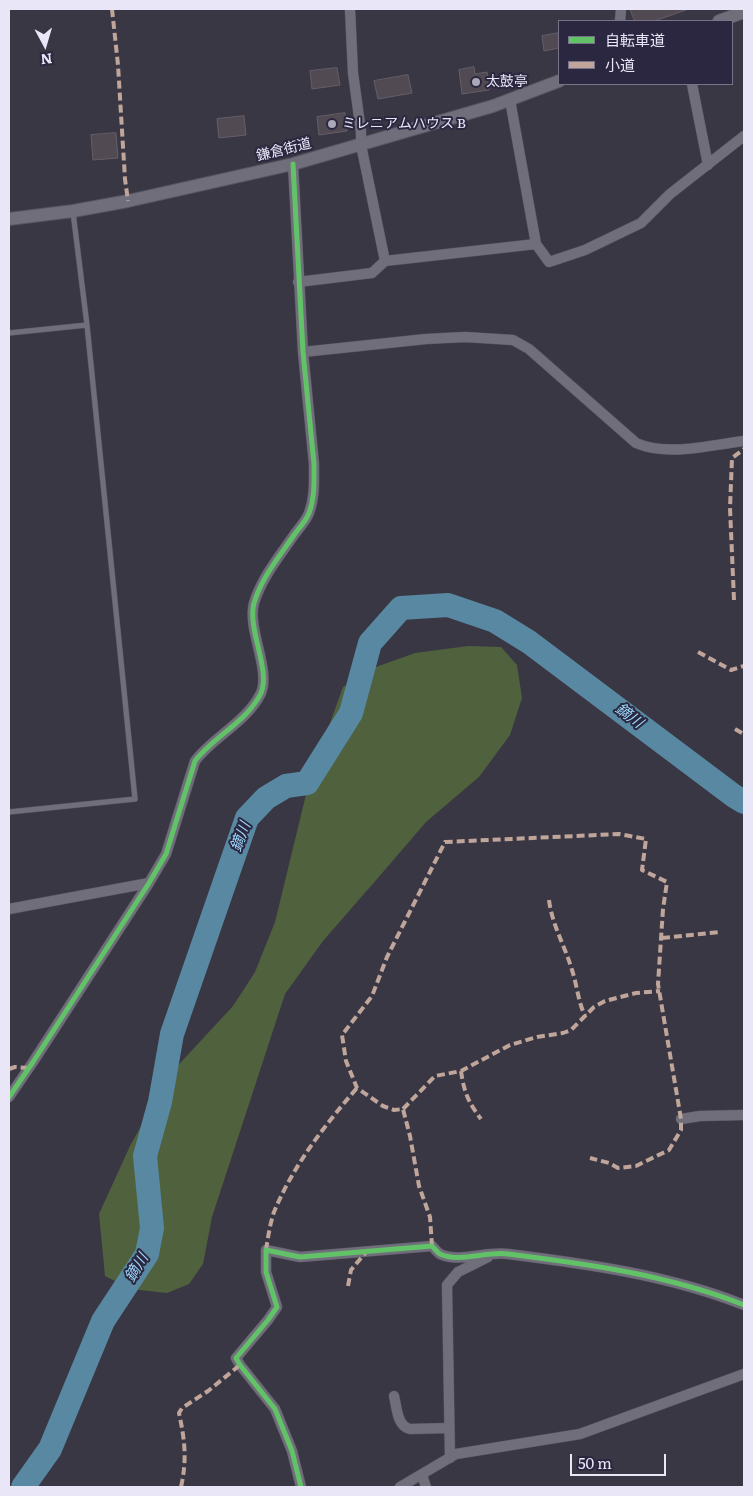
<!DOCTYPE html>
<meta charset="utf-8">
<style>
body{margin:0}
#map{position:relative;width:753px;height:1496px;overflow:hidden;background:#393744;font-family:Literata,"Noto Sans JP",serif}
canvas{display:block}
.frame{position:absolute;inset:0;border:10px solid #e9e7f7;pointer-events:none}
.legend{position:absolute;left:558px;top:20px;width:175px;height:65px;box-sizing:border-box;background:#2b2740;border:1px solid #777489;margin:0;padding:6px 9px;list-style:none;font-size:15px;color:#e9e7f7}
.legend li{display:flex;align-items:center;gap:10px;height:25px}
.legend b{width:25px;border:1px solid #777489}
.north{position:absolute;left:20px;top:20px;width:50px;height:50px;-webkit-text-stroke:4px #2b2740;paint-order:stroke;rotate:174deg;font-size:14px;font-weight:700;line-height:20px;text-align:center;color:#e9e7f7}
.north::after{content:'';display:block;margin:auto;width:18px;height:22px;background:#e9e7f7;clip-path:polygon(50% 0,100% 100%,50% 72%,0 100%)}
.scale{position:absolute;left:570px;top:1454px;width:96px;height:22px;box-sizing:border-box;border:2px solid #e9e7f7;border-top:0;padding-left:6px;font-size:15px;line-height:18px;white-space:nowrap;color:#e9e7f7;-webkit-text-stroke:4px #2b2740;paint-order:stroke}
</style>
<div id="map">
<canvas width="753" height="1496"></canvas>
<div class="frame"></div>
<ul class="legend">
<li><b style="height:6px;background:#61c268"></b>自転車道</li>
<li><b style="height:6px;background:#c0a59a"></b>小道</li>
</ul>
<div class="north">N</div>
<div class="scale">50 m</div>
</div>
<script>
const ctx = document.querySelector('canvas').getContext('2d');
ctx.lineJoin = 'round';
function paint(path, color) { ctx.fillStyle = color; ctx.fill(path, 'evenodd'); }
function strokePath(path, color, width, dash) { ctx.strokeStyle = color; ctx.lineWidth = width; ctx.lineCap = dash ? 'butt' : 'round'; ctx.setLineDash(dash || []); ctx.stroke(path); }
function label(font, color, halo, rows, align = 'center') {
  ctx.font = font + ' Literata,"Noto Sans JP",serif'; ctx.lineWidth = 4; ctx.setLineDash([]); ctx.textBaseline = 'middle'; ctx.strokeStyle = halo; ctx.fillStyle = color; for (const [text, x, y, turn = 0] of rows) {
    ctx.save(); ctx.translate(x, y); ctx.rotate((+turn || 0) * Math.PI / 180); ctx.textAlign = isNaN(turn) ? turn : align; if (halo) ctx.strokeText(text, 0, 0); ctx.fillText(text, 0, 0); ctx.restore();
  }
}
const forest = new Path2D(`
 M468,646L501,647L517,665L522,698L510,735L479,777L426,822L377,879L323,941L285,994L212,1217L203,1264L189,1284L167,1293L131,1289L105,1276L99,1214L130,1146L170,1074L233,1006L255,972L275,922L310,778L343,687L373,668L415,653Z`);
const river = new Path2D(`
 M23,1487L50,1449L103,1321L147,1254L152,1228L145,1156L160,1102L172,1034L247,818L266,798L286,786L307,783L351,713L370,643L401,608L448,605L495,621L529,642L734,796L744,802`);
const building = new Path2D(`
 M630,9H685L686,10L654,21H635Z
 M559,33V48L544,51L542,36Z
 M474,67L475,74L487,72L489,90L462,94L459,70Z
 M337,68L340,85L312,89L310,71Z
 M408,75L412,93L378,99L374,81Z
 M345,113L347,131L319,135L317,117Z
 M244,116L246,135L219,138L217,119Z
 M116,133L118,158L93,160L91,135Z`);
const service = new Path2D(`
 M9,333L87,325
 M9,812L135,799L87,325L73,212`);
const minor = new Path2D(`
 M620,21L621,9
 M692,84L708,165
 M510,100L536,244
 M385,261L536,244L549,262L585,250L641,223L670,194L744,136
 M298,282L372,273L385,261L361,145V132L353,73L350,9
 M303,352L426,339L465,337L513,340L529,349L636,443C668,457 710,445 744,441
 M9,909L149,883
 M9,1097L33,1062L149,883L166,854L195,761C214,736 247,722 261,693C271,670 247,629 254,603C262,577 279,557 294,535C299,528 306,521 309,513C315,497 314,481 314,464L303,352L293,164
 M681,1119L700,1116L744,1115
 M394,1396C397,1408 397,1426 410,1429L449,1428
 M450,1458L447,1285L458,1272L488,1257
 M422,1475L426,1487
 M301,1487L292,1451L275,1409L240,1365L236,1358L268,1320L277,1307L266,1272V1250L300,1257L432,1246C434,1248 437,1252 440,1254C458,1263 487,1251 508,1254C588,1264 669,1275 744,1305
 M400,1487L456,1454L580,1434L744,1374`);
const tertiary = new Path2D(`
 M719,21L744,12
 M9,219L73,211L128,201L293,164L493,106L559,81`);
const quiet = new Path2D(`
 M112,9L118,65L125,179L128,201
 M734,600L730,508L732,458L744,449
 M698,652L731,670L744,666
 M735,729L744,734
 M549,900C552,925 565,946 572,970C577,985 578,1001 585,1016
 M662,938L720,932
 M9,1069L15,1067L29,1068
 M461,1071C464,1092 468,1102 481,1119
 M403,1109L435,1076L461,1071L510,1045L537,1037L563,1033L571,1030L594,1007L605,1001L636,993L660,991
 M432,1246L430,1217L419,1186L410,1136L403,1109L394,1110L383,1106L357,1088L346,1061L342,1035L372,996L387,957L445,842L619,834L646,839L642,870L667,882L663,909L658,984L681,1119V1130L669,1150L636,1166L618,1168L609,1163L590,1158
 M266,1250C268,1237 270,1224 274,1212C293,1166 324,1126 357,1088
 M348,1286L351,1270L366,1252
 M181,1487C187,1460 185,1441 179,1413L182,1408L208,1391L240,1365`);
const cycleway = new Path2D(`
 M9,1097L33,1062L149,883L166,854L195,761C214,736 247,722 261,693C271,670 247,629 254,603C262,577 279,557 294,535C299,528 306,521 309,513C315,497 314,481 314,464L303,352L293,164
 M301,1487L292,1451L275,1409L240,1365L236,1358L268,1320L277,1307L266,1272V1250L300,1257L432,1246C434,1248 437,1252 440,1254C458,1263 487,1251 508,1254C588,1264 669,1275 744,1305`);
const markers = [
 [476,82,5,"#aba9b8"],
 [332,124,5,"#aba9b8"]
];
const poiNames = [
 ["太鼓亭",486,82],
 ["ミレニアムハウス B",342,124]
];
const streetNames = [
 ["鎌倉街道",284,150,-14]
];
const waterNames = [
 ["鏑川",629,716,37],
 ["鏑川",241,837,-69],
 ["鏑川",137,1268,-59]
];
paint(forest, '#4f613d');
strokePath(river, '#5988a2', 24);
paint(building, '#514a52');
strokePath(building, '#655e68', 1);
strokePath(service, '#565460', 6);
strokePath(minor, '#565460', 11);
strokePath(tertiary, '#565460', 14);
strokePath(service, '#706e7a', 5);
strokePath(minor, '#706e7a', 10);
strokePath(tertiary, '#706e7a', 12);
strokePath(quiet, '#c0a59a', 4, [8, 4]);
strokePath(cycleway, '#61c268', 5);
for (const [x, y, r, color] of markers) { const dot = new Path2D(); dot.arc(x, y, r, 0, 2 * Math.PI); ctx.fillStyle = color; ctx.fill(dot); strokePath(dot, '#2b2740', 2); }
label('14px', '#e9e7f7', '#2b2740', poiNames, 'left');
label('14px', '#e9e7f7', '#2b2740', streetNames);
label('italic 15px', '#9cdbfd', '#2b2740', waterNames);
</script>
